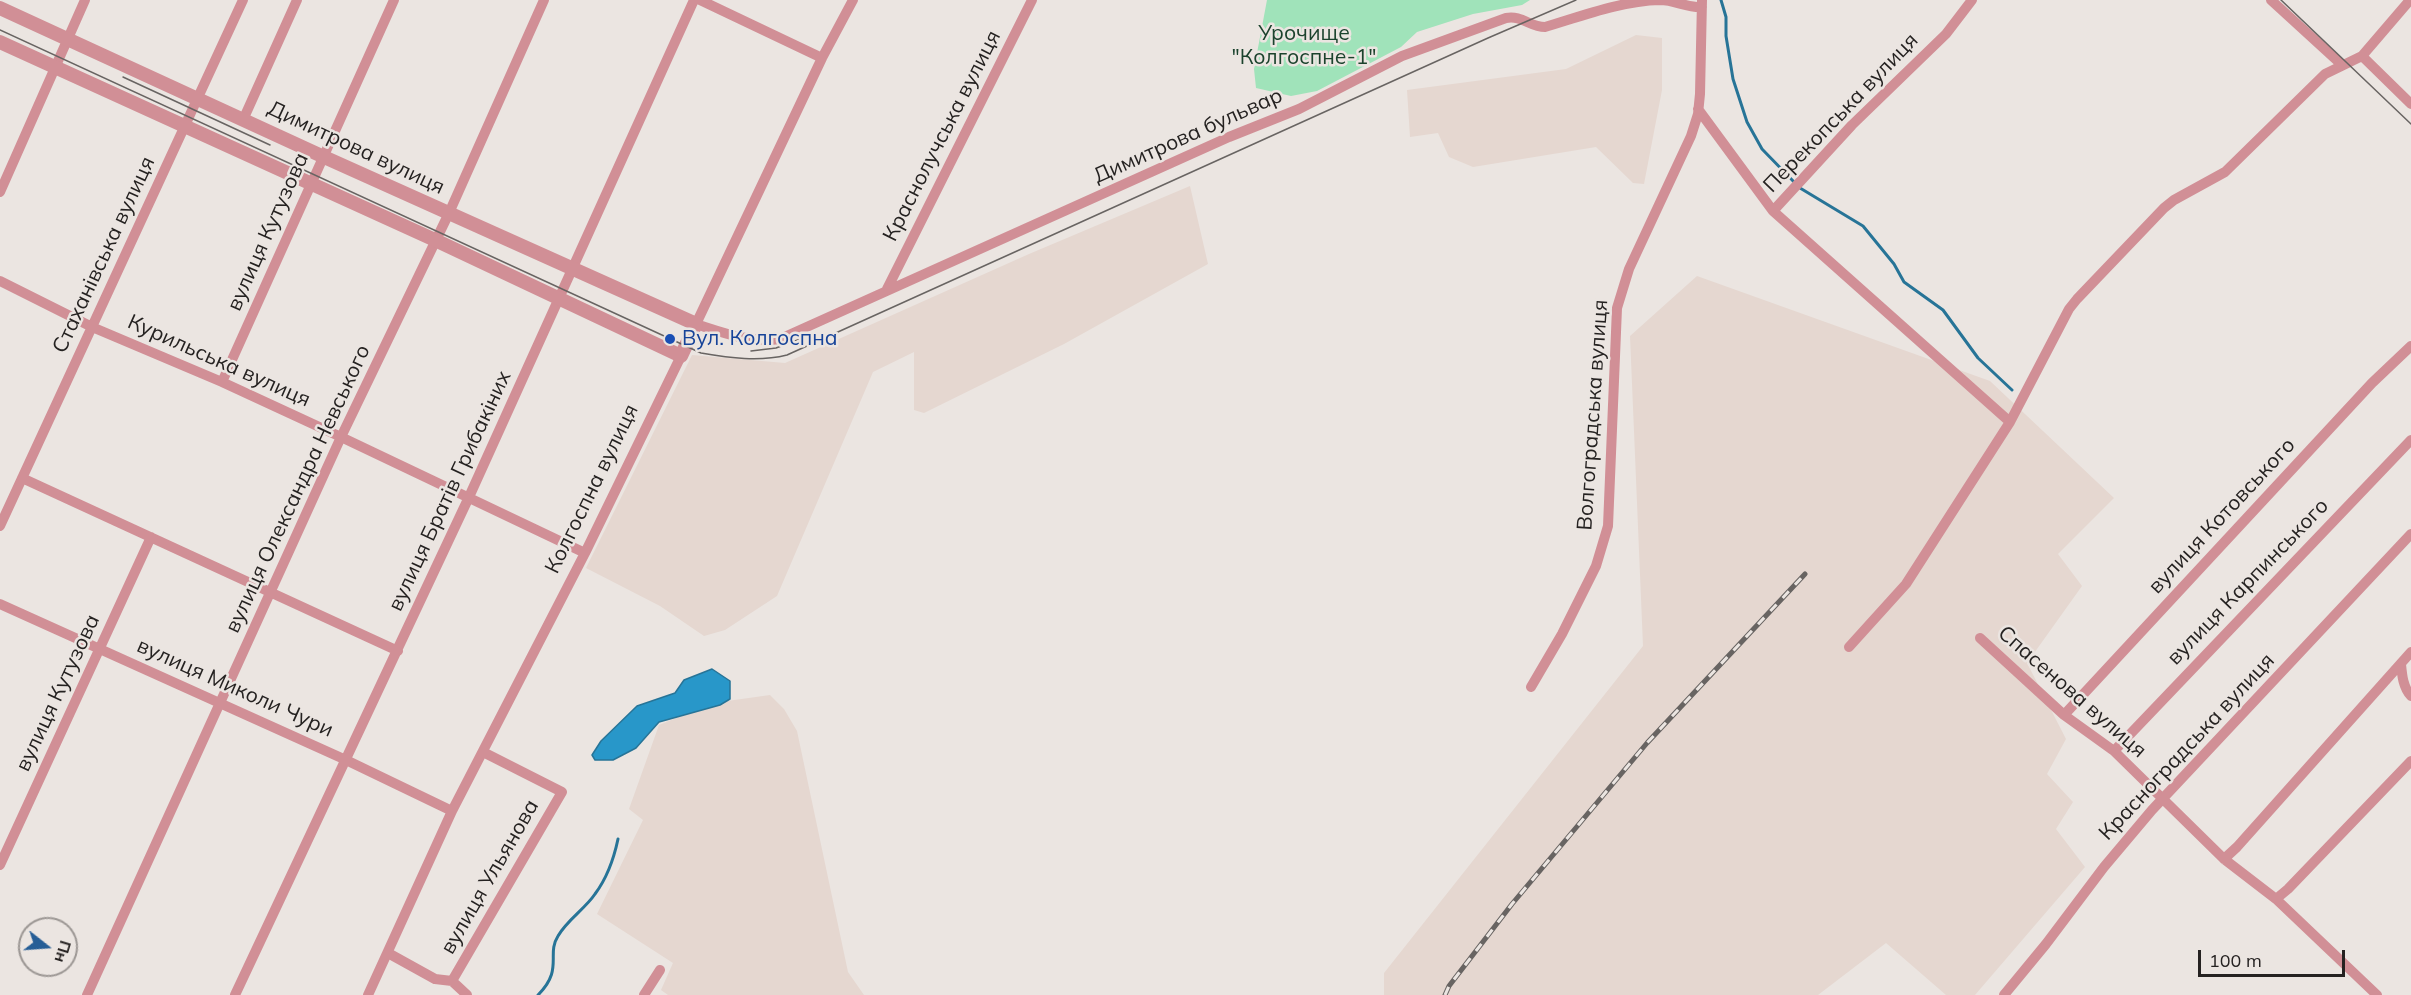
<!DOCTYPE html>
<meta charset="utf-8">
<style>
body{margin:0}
#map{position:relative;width:2411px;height:995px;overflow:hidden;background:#ebe5e1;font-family:Mulish,sans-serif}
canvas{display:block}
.north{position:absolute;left:18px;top:917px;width:60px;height:60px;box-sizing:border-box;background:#ebe5e1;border:2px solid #9c9794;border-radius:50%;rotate:107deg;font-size:16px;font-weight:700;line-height:24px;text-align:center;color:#252221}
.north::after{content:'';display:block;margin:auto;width:21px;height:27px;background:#265e96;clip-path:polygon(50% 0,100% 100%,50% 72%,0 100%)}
.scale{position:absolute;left:2198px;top:950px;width:147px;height:27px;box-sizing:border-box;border:3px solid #252221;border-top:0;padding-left:8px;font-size:18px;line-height:21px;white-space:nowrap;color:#252221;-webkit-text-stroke:4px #ebe5e1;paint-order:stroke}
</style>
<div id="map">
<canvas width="2411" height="995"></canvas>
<div class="north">Пн</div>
<div class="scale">100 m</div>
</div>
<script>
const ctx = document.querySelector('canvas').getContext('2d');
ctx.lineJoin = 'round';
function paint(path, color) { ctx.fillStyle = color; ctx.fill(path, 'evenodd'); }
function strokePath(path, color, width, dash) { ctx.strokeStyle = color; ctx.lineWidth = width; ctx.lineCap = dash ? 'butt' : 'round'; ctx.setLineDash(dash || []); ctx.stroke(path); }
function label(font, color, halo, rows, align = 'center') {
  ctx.font = font + ' Mulish,sans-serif'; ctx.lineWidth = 5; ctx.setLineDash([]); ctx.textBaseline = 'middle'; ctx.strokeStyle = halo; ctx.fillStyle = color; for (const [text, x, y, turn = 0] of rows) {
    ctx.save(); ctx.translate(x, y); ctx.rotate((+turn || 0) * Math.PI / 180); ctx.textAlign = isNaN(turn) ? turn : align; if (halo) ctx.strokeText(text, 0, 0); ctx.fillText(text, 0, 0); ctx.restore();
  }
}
const built = new Path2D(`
 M1636,35L1662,38V90L1644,184L1633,183L1596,147L1473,167L1449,157L1438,133L1410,137L1407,90L1566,69Z
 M1190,186L1208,264L1064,344L924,413L914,410V352L873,372L777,596L725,630L704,636L660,606L586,568L692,355L785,363L1029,254Z
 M1697,276L1990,381L2114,498L2058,554L2082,586L2027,663L2066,739L2047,774L2073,802L2056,829L2085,867L1975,995H1946L1886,943L1818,995H1384V973L1643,646L1630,336Z
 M770,695L784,709L797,731L848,972L864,995H668L661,990L673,963L597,914L643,820L629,809L659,725L713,703Z`);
const green = new Path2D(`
 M1267,0H1530L1522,5L1473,14L1417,32L1401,47L1317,91L1291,96L1256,88L1254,69Z`);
const water = new Path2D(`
 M712,669L730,681V699L720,705L659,722L636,748L613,760H595L592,755L601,741L637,706L675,693L684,680Z`);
const stream = new Path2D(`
 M1721,0L1726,17V36L1733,79L1747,122L1762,149L1795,183
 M1800,188L1863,226L1894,264L1904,282L1943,310L1978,358L2012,390
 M538,995C564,969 546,955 558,936C567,920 585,909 595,894C607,878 614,858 618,839`);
const minor = new Path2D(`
 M700,0L822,58
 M853,0L822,58L696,324C724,333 750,343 780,339L1229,137L1299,109L1402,56L1506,18C1522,15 1530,27 1545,27C1582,16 1621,1 1660,0C1675,0 1687,8 1702,7
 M2271,0L2341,64
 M2362,56L2411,104
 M1698,109L1773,211L1852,125L1946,34L1972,0
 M243,120L297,0
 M0,192L85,0
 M1773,211L2010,422
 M0,281L92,327L222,382L341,437L585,553
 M887,289L1032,0
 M222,382L394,0
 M22,478L398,651
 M0,526L243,0
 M0,604L346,760L452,811
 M1980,638L2064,715L2114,751L2224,859L2276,899L2377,995
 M1849,647L1906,584L2010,422L2069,309L2077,299L2164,208L2174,200L2225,172L2325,74L2362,56L2410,0
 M2401,664C2402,675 2403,687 2411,696
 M1531,687L1562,634L1596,566L1608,526L1617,308L1629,269L1691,136L1698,114L1700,94L1702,0
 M2064,715L2372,383L2411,346
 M2114,751L2411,440
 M2224,859L2237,847L2411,652
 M0,865L151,537
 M2276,899L2288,889L2411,761
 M388,953L435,979L452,981
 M452,981L562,792L483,752
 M452,981L467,995
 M87,995L341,437L449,213L544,0
 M235,995L469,497L694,0
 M368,995L452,811L585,553L681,356
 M644,995L660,970
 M2004,995L2046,944L2104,867L2152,810L2411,534`);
const tertiary = new Path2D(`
 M0,8L324,157L696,324L681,356L435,240L0,42`);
const tram = new Path2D(`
 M2281,0L2411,124
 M0,30L701,353C730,358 759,362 787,355L1488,38L1576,0
 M123,77L270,145
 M751,351L776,348L803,338`);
const rail = new Path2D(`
 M1445,995L1449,986L1512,904L1647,743L1805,574`);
const markers = [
 [670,339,6,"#1a4fb4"]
];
const parkNames = [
 ["Урочище",1304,34],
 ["\"Колгоспне-1\"",1304,58]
];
const streetNames = [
 ["Перекопська вулиця",1841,113,-46],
 ["Краснолучська вулиця",942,136,-63],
 ["Димитрова бульвар",1188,136,-24],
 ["Димитрова вулиця",356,148,25],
 ["вулиця Кутузова",268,232,-66],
 ["Стаханівська вулиця",104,255,-65],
 ["Курильська вулиця",219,361,24],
 ["Волгоградська вулиця",1593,415,-86],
 ["вулиця Олександра Невського",298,489,-65],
 ["Колгоспна вулиця",592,489,-64],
 ["вулиця Братів Грибакіних",450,491,-65],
 ["вулиця Котовського",2222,516,-47],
 ["вулиця Карпинського",2248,582,-46],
 ["вулиця Миколи Чури",235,688,24],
 ["Спасенова вулиця",2072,692,41],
 ["вулиця Кутузова",58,693,-65],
 ["Красноградська вулиця",2187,747,-47],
 ["вулиця Ульянова",490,877,-60]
];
const transitNames = [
 ["Вул. Колгоспна",682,339]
];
paint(built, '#e5d7d0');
paint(green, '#a0e3ba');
paint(water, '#2897c9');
strokePath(water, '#277497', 1.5);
strokePath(stream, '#277497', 3);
strokePath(minor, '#d18f96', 10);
strokePath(tertiary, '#d18f96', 14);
strokePath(tram, '#686462', 1.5);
strokePath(rail, '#686462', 5);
strokePath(rail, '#ebe5e1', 3, [9]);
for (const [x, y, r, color] of markers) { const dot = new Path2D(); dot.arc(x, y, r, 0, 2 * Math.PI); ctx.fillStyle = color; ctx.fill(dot); strokePath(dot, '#ebe5e1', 2); }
label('21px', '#1b432d', '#ebe5e1', parkNames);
label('21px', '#252221', '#ebe5e1', streetNames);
label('21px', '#164399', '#ebe5e1', transitNames, 'left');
</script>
